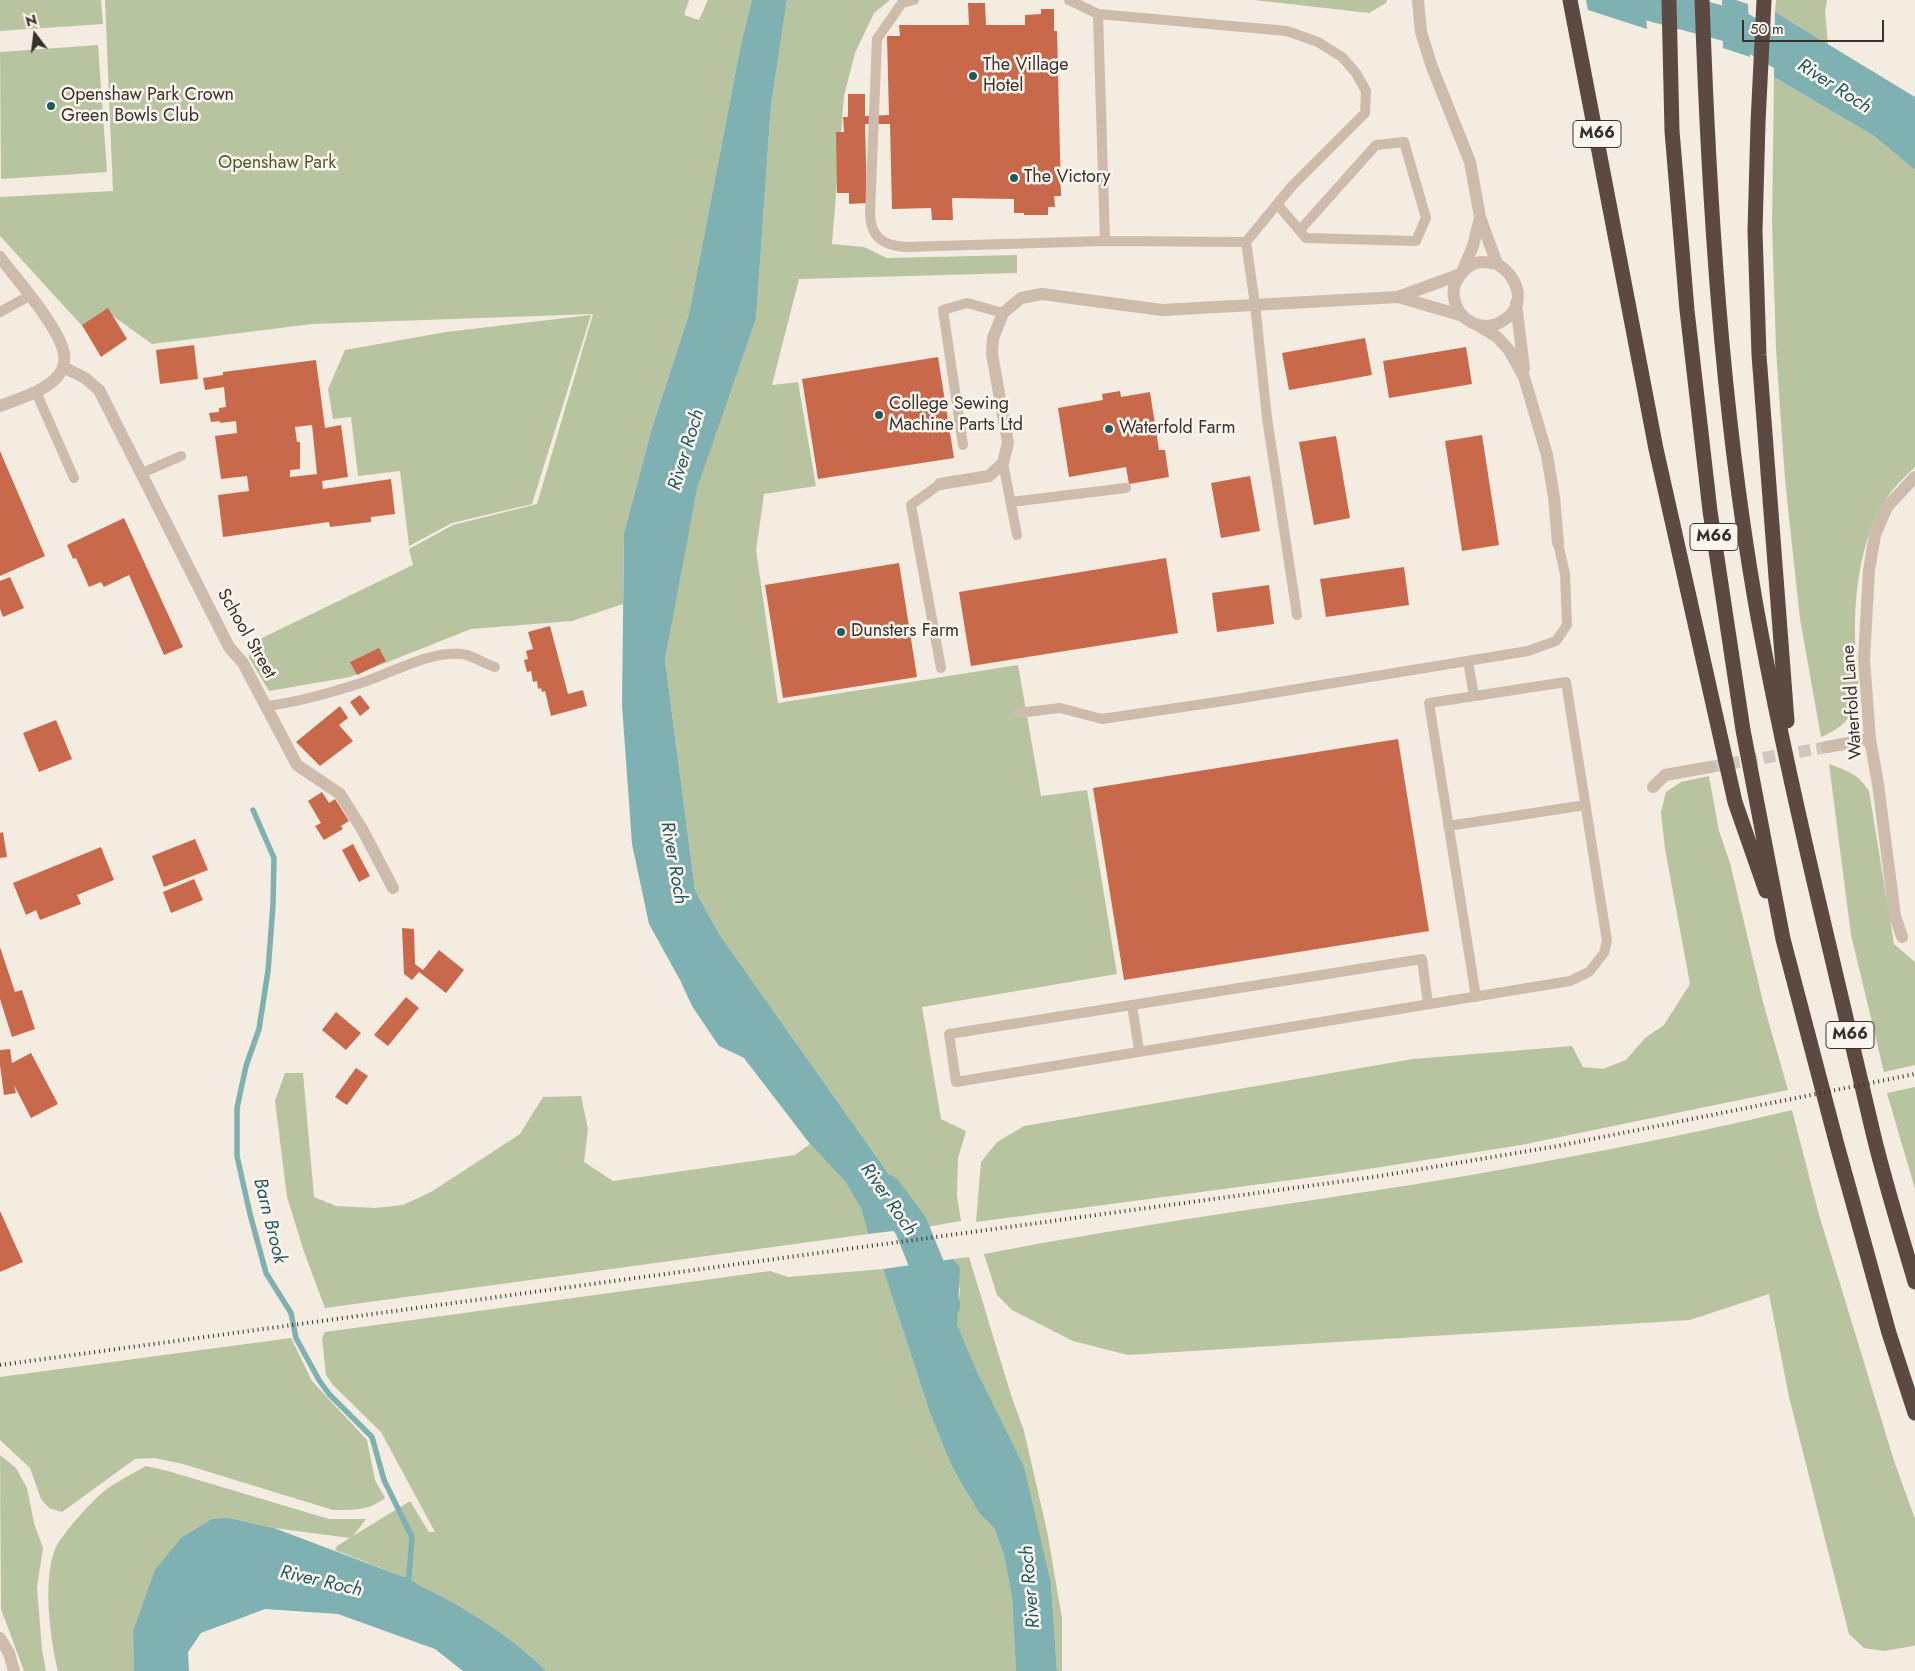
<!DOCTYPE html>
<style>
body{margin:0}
#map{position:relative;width:1915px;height:1671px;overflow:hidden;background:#f4ebe1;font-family:Jost,sans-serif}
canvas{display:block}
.north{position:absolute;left:10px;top:10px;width:50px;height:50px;-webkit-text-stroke:4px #fbf5ee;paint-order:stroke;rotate:345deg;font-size:14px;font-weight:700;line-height:20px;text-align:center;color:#3b302b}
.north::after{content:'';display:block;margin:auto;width:18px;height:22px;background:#3b302b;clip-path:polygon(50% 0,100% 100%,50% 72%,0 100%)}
.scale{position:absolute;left:1742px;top:20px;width:142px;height:22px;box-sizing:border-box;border:2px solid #3b302b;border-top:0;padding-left:6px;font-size:15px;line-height:18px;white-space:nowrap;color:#3b302b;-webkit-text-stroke:4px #fbf5ee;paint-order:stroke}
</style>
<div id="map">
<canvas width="1915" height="1671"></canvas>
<div class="north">N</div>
<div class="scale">50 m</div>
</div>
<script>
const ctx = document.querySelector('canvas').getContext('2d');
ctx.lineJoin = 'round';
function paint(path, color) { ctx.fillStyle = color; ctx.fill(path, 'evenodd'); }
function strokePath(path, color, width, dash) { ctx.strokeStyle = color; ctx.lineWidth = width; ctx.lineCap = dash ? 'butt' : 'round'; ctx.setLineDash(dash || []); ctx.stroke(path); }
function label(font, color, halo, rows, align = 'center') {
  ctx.font = font + ' Jost,sans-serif'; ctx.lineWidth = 5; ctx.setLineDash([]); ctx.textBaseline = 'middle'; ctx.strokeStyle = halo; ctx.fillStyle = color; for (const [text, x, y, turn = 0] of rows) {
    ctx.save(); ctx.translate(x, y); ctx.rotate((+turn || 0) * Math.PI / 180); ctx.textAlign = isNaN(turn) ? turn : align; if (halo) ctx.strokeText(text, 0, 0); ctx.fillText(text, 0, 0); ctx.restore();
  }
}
const green = new Path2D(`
 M0,0H101L103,24L0,31Z
 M105,0H689L684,15L699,20L708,0H752L741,44L689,314L652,428L624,533L623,604L572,621L471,629L350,677L269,691L249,658L250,650L262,638L413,565L409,549L453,525L537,504L593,314L312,324L152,344L113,316L101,315L84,328L0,236V197L113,191Z
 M787,0H890L874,13L855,53L844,96L832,244L864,247L887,258L1017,255V273L799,279L772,385L798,382L816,486L764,494L756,550L778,703L1018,665L1041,796L1087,790L1117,974L922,1007L941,1119L966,1131L958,1158L957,1196L961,1221L926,1227L719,934L695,890L665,660L696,488L756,319L771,105Z
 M1255,0H1387L1386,3L1369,13Z
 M1776,0H1827L1825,12L1828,44L1775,12Z
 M98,45L107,172L1,179L0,52Z
 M1774,77L1874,136L1915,170V467C1907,475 1898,483 1891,492C1861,532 1854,591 1855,640C1856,661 1862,684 1855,704C1850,722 1837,730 1821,737L1800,619L1785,480L1776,349L1772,224Z
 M591,315L532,504L452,523L409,546L400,471L358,476L351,417L333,419L328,389L345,350L446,332Z
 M1829,764C1848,771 1858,774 1869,791L1894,944L1915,962V1065L1884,1072L1851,935Z
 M1709,776L1719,831L1730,863L1764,1006L1788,1090L1521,1145L1336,1174L976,1222L981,1162L997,1142L1024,1126L1413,1059L1572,1046L1583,1067L1603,1069L1626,1060L1645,1038L1664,1025L1690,984L1665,849L1661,812L1666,792L1681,782Z
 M285,1073H303L314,1197L336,1206L375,1208L403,1205L431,1192L520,1134L543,1097L581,1096L588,1129L584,1162L613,1181L795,1155L810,1144L846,1181L861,1208L868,1234L325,1308L304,1252L287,1197L275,1101Z
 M1915,1087V1189L1887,1093Z
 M1792,1110L1819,1215L1845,1300L1894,1461L1915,1519V1645L1913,1646L1884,1651L1864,1648L1849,1634L1789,1397L1769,1294L1690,1320L1128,1355L1073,1341L1012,1310L997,1295L984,1254C1147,1222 1313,1202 1477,1174C1582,1155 1688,1135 1792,1110Z
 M969,1257L1011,1395L1024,1431L1047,1531L1062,1618V1671H1057L1051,1584L977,1372L956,1325L960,1289L953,1259Z
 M883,1269L930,1413L952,1467L979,1513L994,1528L1004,1555L1012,1598L1016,1671H546C514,1638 463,1606 421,1586C413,1582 410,1577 401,1576L335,1550L337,1546L350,1538L274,1528L229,1518L133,1631L134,1671H58C50,1639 42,1577 56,1547C64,1532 90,1503 103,1492C116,1482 132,1474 146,1466L168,1471L329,1519H366L353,1536L410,1501L429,1532H435L381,1432L333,1385L326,1375L322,1338L325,1332L770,1271L788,1277Z
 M291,1338L312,1381L367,1440L375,1480L385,1498C368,1511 353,1510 333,1510L183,1464L154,1458L135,1459L62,1512L49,1508L41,1499L30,1468L0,1440V1377Z
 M0,1455L16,1468L27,1488L34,1523L43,1548L37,1587L42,1650L46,1671H24L1,1609Z`);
const water = new Path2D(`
 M752,0H787L771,105L756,319L697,488L665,660L695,890L719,934L926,1227L868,1234L861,1208L845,1181L810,1144L744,1058L719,1046L692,1006L680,980L649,924L632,844L622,705L624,533L652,428L689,314L741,44Z
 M1586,0H1645L1647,29L1588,10Z
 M1722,0H1736L1748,4L1750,57L1723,48Z
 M1775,12L1915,97V170L1874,136L1774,77Z
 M953,1259L960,1267L957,1325L977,1372L1024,1467L1051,1584L1057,1671H1016L1012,1598L1004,1555L994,1528L979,1513L952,1467L930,1413L883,1269Z
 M229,1518L274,1528L401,1576C410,1577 413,1582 421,1586C463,1606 514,1638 546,1671H463L435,1649L338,1614L265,1609L201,1633L188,1652L189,1671H134L133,1631L155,1570L181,1538L212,1519Z`);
const stream = new Path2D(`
 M253,810L274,858L273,905L268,971L259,1029L246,1066L237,1108V1156L250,1214L266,1273L291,1313L296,1338L319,1380L329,1394L372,1437L384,1480L412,1537L409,1577L407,1582`);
const river = new Path2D(`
 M1636,0L1737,27L1815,72
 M885,1191L911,1226L943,1305`);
const building = new Path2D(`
 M968,3H985L986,25H1025V15L1041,14V9H1054V31H1057L1061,196H1054L1055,207H1048V215H1024V213H1014V199L952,198L953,220H932L931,208L892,209L890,124H865L867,203L849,204V193H837L836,132H844L843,117H848V94H865V116L889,115L887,36H900L899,25H969Z
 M108,308L127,339L101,357L82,325Z
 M1365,338L1372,375L1289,390L1282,353Z
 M194,345L198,379L160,384L156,350Z
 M1466,347L1472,384L1389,398L1383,361Z
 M938,357L954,458L818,479L802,379Z
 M316,360L325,428L341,425L348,477L322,481L323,489L391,479L395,514L371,517V522L330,527L329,522L223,537L218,495L249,491L247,476L221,479L215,436L237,433L236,421L220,423V421L211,422L209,413L219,412V408L226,407L224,387L205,390L203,378L223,375V372ZM312,425L317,474L290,477V470L300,469V442H297L295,427Z
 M1120,391L1121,397L1150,392L1159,450H1165L1169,477L1129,484L1126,467L1069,477L1058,408L1103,400L1102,394Z
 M1482,435L1499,545L1462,551L1445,441Z
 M1336,436L1350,518L1314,525L1299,442Z
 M0,451L45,556L0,576Z
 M1250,476L1260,531L1221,538L1211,483Z
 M124,518L183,647L164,655L129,575L104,587L101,582L89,587L76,558L73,559L67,545Z
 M1166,558L1178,633L971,666L959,592Z
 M899,563L917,677L783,698L765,585Z
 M1404,567L1409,605L1326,617L1320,579Z
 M10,577L24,608L3,617L0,609V581Z
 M1269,585L1274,624L1217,632L1212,593Z
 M550,626L568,694L583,690L587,706L551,716L545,691L542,692L541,688L538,689L537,681L533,682L531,671L527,672L524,660L528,659L526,651L533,649L528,632Z
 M379,648L386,661L357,675L350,662Z
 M360,695L370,708L360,716L350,702Z
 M340,706L348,718L339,725L353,741L320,766L296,742Z
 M56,720L72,759L39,772L23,733Z
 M1398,739L1429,931L1124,980L1093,788Z
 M322,792L329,803L335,799L349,821L341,826L343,829L324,840L315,826L321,823L308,801Z
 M3,832L7,857L0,858V833Z
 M195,839L208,870L164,887L152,856Z
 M353,844L370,876L359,882L342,850Z
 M101,847L114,880L77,895L81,904L40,920L36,910L26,915L13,883Z
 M194,879L203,900L171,913L163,892Z
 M402,928L414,929L415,964L423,970L439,950L464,970L446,993L419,972L412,980L404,974Z
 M0,947L15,992L22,990L35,1029L12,1037L0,999Z
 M406,997L419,1008L388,1046L374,1035Z
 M336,1012L361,1033L346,1050L322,1030Z
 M10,1049L12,1063L31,1053L58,1104L31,1118L14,1085L16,1093L4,1095L0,1065V1050Z
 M356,1068L368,1076L347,1105L335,1097Z
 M0,1211L23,1262L0,1272Z`);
const minorTunnel = new Path2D(`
 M1710,767L1827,747`);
const service = new Path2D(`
 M914,0L902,3L877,39L870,214C871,238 883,245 905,247L1105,241
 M1069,0L1098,14
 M1277,204L1306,238L1416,241L1426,218L1404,142L1376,145L1300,230
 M1246,242L1292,186L1365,113L1366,91L1356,73L1342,57L1318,42L1287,31L1098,14L1105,241L1246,242L1255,304L1267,418L1297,615
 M0,312L29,296
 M36,392L74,478
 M963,445L943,310L967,303L1003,313
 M1003,463L1017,535
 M142,473L181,456
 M940,484L911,505L941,668
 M1011,502L1126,488
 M1468,661L1474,696
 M266,706C301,702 334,692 367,681C395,671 436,648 467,655C476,658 486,664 495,667
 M1017,713L1060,708L1102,719L1230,700L1528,651L1556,641L1567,625L1565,574L1558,543
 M1448,826L1586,805
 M1428,1004L1422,959L949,1034L956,1082L1570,981L1589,972L1604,953L1607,941L1566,682L1429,703L1476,997
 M1132,1005L1139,1050`);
const minor = new Path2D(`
 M1418,0L1421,32L1432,67L1470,162L1480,217L1497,264C1518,276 1528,305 1504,320C1483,334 1458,321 1454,298C1451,282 1465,264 1481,262C1486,262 1492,263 1497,264
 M0,257C17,280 60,328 64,354C65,361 63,370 58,376C44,392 20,398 0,406
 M1462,272L1473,246L1480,218
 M1398,297L1460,315
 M1516,303L1524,369
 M1479,326L1497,337L1509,350L1524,377L1547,455L1554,497L1558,543
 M63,367L85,378L99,390L229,647L243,663L297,765L340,794L362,829L393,888
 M940,484L989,476L1003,463L1008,443L992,354L993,338L1003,313L1021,298L1042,294L1162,310L1398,297L1461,274
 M1827,747L1870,739
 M1653,787L1665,775L1710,767
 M1902,937L1895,916L1878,784L1870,739L1864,659L1869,570L1875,535L1887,507L1915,477
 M0,1638L9,1653L14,1671`);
const motorway = new Path2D(`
 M1570,0L1656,449L1735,802L1766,891
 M1669,0L1672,131L1687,310L1710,511L1743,730L1783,939L1837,1145L1889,1333L1915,1413
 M1702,0C1709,201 1721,402 1755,600C1774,708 1798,814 1823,920C1840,993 1857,1065 1874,1137C1886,1186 1901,1234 1915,1282
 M1764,0L1758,123L1755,231L1759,355L1787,721`);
const rail = new Path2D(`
 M0,1365L1374,1177L1558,1146L1915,1074`);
const markers = [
 [973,76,5,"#1f5a5e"],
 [51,106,5,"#1f5a5e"],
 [1014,178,5,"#1f5a5e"],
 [879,415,5,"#1f5a5e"],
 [1109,429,5,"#1f5a5e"],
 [841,632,5,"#1f5a5e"]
];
const shields = [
 [1597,134,48],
 [1714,537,48],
 [1850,1035,48]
];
const shieldNames = [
 ["M66",1597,134],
 ["M66",1714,537],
 ["M66",1850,1035]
];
const poiNames = [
 ["The Village",983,66],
 ["Hotel",983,87],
 ["Openshaw Park Crown",61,96],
 ["Green Bowls Club",61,117],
 ["The Victory",1024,178],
 ["College Sewing",889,405],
 ["Machine Parts Ltd",889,426],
 ["Waterfold Farm",1119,429],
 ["Dunsters Farm",851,632]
];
const parkNames = [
 ["Openshaw Park",277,164]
];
const streetNames = [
 ["School Street",246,634,60],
 ["Waterfold Lane",1853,702,-94]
];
const waterNames = [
 ["River Roch",1834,87,33],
 ["River Roch",687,450,-73],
 ["River Roch",673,863,80],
 ["River Roch",888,1200,55],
 ["Barn Brook",269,1221,76],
 ["River Roch",321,1582,13],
 ["River Roch",1031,1587,-95]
];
paint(green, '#b8c4a0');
paint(water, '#7fb0b2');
strokePath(stream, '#7fb0b2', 5.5);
strokePath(river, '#7fb0b2', 34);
paint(building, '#c8694b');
strokePath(minorTunnel, '#cfc6bd', 12, [12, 6]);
strokePath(service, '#cdbbac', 10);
strokePath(minor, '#cdbbac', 12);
strokePath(motorway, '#5c4a42', 15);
strokePath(rail, '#3b302b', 4, [1, 4]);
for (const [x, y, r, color] of markers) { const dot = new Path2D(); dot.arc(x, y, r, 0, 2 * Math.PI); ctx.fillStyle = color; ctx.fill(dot); strokePath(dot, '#fbf5ee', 2); }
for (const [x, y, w] of shields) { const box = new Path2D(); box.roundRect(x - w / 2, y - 13.5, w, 27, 4); ctx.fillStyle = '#fbf5ee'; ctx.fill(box); strokePath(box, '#3b302b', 1); }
label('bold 16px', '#3b302b', null, shieldNames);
label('18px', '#3b302b', '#fbf5ee', poiNames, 'left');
label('18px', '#4a5a2e', '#fbf5ee', parkNames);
label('18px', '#3b302b', '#fbf5ee', streetNames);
label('italic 19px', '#1f5a5e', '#fbf5ee', waterNames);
</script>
